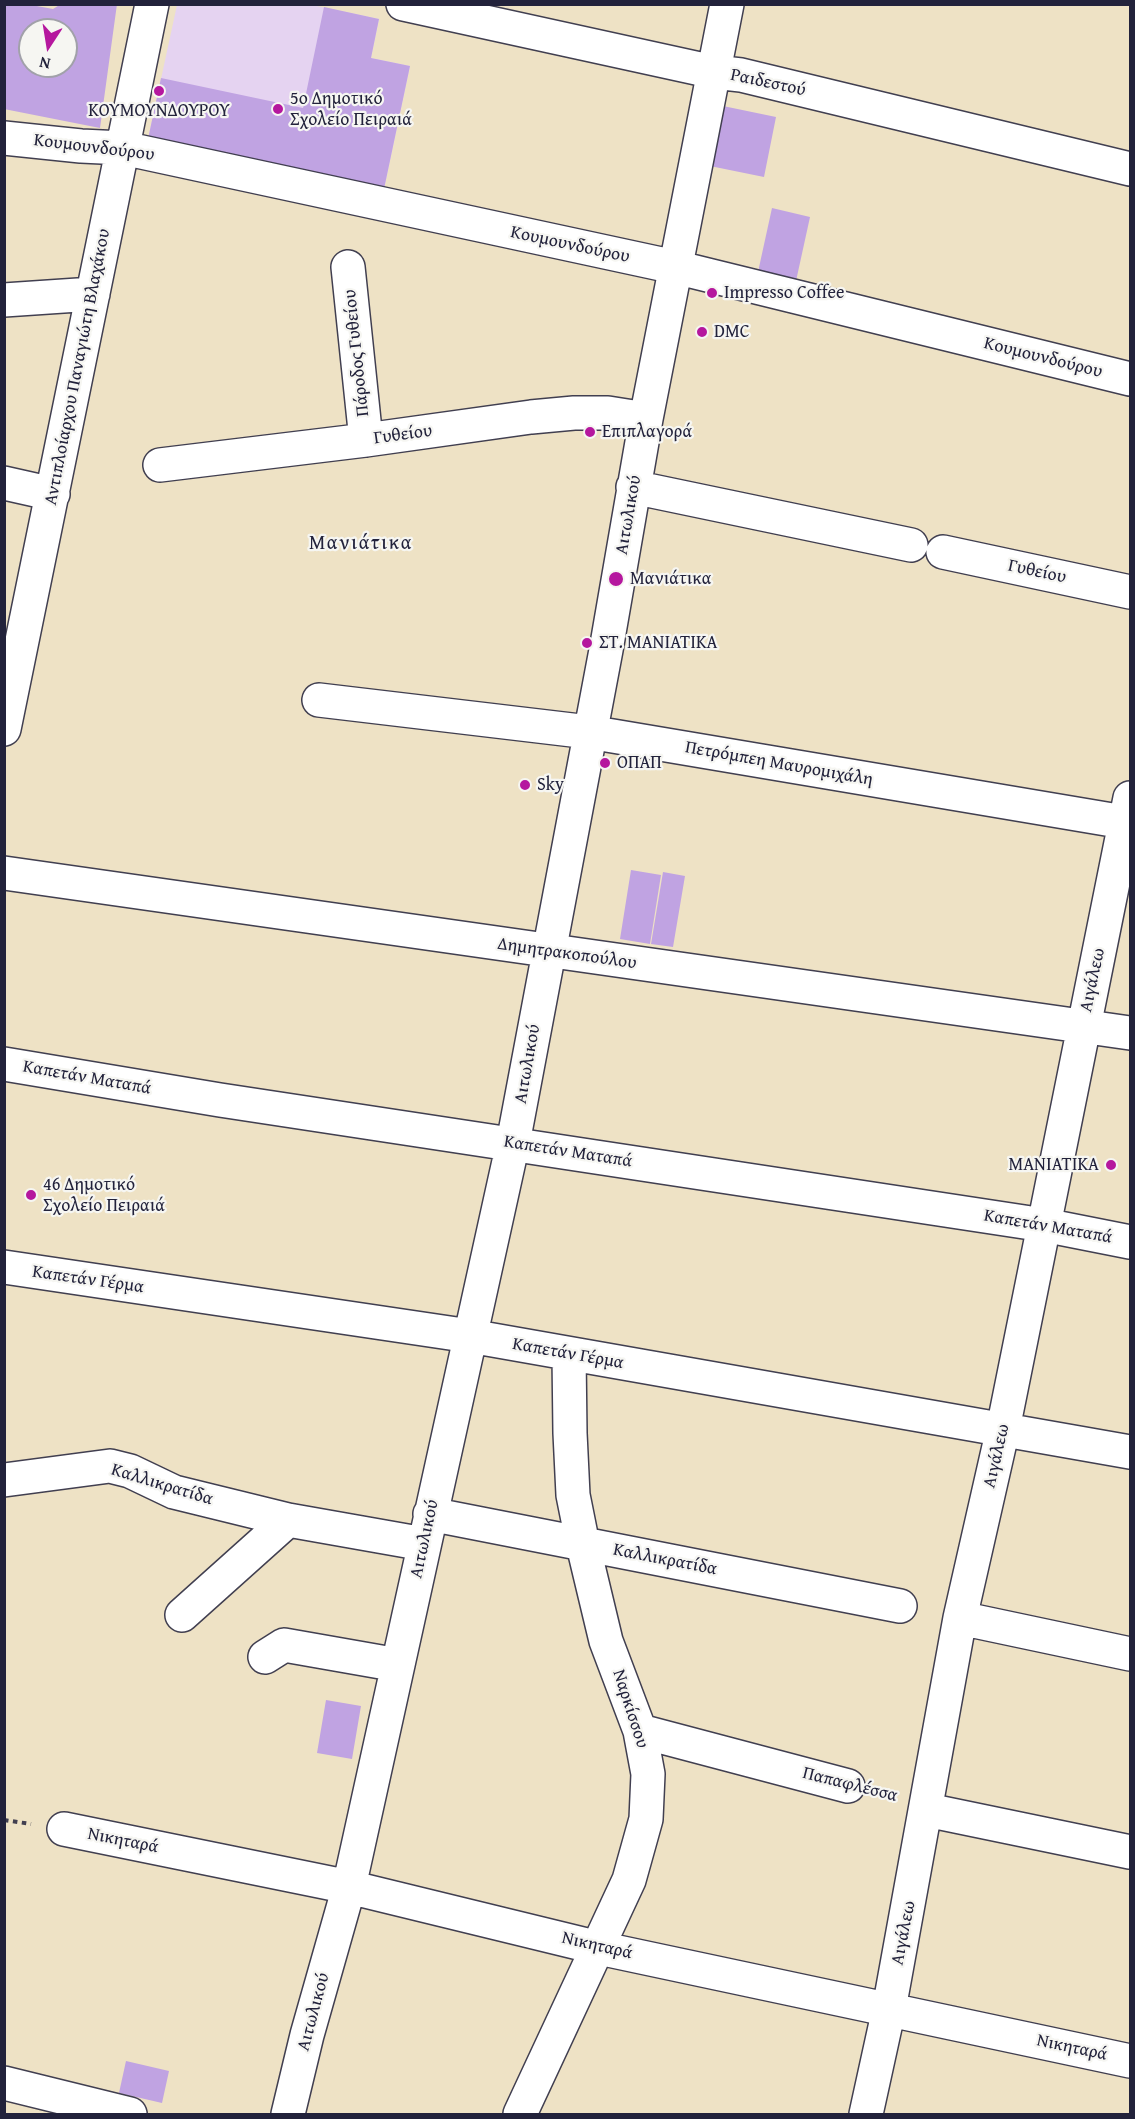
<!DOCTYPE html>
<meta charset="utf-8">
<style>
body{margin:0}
#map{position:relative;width:1135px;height:2119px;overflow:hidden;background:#eee2c5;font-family:"Gentium Book Plus",serif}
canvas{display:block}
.frame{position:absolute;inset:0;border:6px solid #22223b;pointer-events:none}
.north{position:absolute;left:18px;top:18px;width:60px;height:60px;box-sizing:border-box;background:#f6f6f2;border:2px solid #a1a1a9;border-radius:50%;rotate:192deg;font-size:16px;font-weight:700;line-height:24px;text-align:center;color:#22223b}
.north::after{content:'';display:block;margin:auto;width:21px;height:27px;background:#b5179e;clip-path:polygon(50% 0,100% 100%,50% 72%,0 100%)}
</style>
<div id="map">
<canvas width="1135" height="2119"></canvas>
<div class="frame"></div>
<div class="north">N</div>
</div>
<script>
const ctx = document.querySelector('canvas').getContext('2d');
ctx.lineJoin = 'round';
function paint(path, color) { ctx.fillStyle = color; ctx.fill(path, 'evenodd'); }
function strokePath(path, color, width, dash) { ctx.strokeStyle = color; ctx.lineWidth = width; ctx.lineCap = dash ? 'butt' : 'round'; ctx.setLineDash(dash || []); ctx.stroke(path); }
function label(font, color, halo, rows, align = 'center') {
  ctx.font = font + ' "Gentium Book Plus",serif'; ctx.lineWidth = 4.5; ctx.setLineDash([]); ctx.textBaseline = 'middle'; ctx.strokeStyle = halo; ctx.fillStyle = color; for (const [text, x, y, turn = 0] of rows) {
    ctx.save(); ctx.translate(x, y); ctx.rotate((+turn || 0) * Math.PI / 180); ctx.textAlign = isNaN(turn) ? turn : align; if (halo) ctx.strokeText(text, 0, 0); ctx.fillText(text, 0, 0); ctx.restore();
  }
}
const built = new Path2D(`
 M177,5H312L379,19L371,58L410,66L384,189L148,139Z`);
const building = new Path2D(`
 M4,4H26L53,9L61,4H117L100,128L4,109ZM30,30H66V66H30Z
 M324,7L379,19L371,58L410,66L384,189L148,139L161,78L303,108Z
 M723,106L776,117L764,177L710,166Z
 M772,208L810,217L796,281L758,272Z
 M631,870L661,875L650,944L620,939Z
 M663,872L685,876L673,947L651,944Z
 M326,1700L361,1706L352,1759L317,1753Z
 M126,2061L169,2071L162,2103L119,2093Z`);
const path = new Path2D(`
 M4,1820L31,1824`);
const minor = new Path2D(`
 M403,4L714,72L741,75L1130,169
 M4,138L81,146L123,148L675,267L1130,379
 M348,267L366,440
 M4,300L93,294
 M160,465L366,440L531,417L574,413H608L646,419
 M4,483L53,494
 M633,487L911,545
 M943,552L1130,592
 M319,700L589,732L1130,823
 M4,729L152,4
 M4,873L1130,1033
 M4,1064L220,1100L1044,1225L1130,1242
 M4,1267L470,1336L1130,1452
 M4,1480L110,1466L130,1471L174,1492L288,1520L424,1544
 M430,1514L900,1606
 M182,1615L288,1520
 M960,1618L1130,1654
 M265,1657L284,1645L398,1665
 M640,1731L848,1786
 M927,1810L1130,1852
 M64,1829L349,1887L599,1948L1130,2061
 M4,2083L130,2114
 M288,2114L307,2035L349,1887L513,1143L606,650L646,419L727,4
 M520,2114L629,1880L646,1819L648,1774L640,1731L606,1641L583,1545L573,1495L570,1433L569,1355
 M866,2114L889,2009L960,1618L1003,1429L1130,798`);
const markers = [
 [159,91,6,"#b5179e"],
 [278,109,6,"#b5179e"],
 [712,293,6,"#b5179e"],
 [702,332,6,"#b5179e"],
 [590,432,6,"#b5179e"],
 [616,579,8,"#b5179e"],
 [587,643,6,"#b5179e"],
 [605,763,6,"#b5179e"],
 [525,785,6,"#b5179e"],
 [1111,1165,6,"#b5179e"],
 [31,1195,6,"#b5179e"]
];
const streetNames = [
 ["Ραιδεστού",768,83,12],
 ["Κουμουνδούρου",94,148,7],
 ["Κουμουνδούρου",570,245,12],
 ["Πάροδος Γυθείου",357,353,-96],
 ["Κουμουνδούρου",1043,358,14],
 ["Αντιπλοίαρχου Παναγιώτη Βλαχάκου",78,367,-79],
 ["Γυθείου",403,435,-8],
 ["Αιτωλικού",629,515,-80],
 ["Γυθείου",1037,572,12],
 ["Πετρόμπεη Μαυρομιχάλη",779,764,10],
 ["Δημητρακοπούλου",567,954,8],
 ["Αιγάλεω",1093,980,-78],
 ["Αιτωλικού",528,1064,-80],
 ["Καπετάν Ματαπά",87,1078,10],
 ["Καπετάν Ματαπά",568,1152,9],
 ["Καπετάν Ματαπά",1048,1227,10],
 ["Καπετάν Γέρμα",88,1280,8],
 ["Καπετάν Γέρμα",568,1354,10],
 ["Αιγάλεω",997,1456,-77],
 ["Καλλικρατίδα",162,1485,17],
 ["Αιτωλικού",425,1539,-78],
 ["Καλλικρατίδα",665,1560,11],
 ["Ναρκίσσου",630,1709,72],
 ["Παπαφλέσσα",850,1785,14],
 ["Νικηταρά",123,1841,11],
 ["Αιγάλεω",904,1933,-79],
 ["Νικηταρά",597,1946,13],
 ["Αιτωλικού",314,2012,-75],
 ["Νικηταρά",1072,2048,12]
];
const poiNames = [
 ["5ο Δημοτικό",290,99],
 ["Σχολείο Πειραιά",290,120],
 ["ΚΟΥΜΟΥΝΔΟΥΡΟΥ",159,111,"center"],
 ["Impresso Coffee",724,293],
 ["DMC",714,332],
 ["Επιπλαγορά",602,432],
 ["Μανιάτικα",630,579],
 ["ΣΤ. ΜΑΝΙΑΤΙΚΑ",599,643],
 ["ΟΠΑΠ",617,763],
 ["Sky",537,785],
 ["ΜΑΝΙΑΤΙΚΑ",1099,1165,"right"],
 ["46 Δημοτικό",43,1185],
 ["Σχολείο Πειραιά",43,1206]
];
const neighbourhoodNames = [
 ["Μανιάτικα",361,544]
];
paint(built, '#e5d3f1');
paint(building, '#c0a3e2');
strokePath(minor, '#413f50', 36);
strokePath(path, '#413f50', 4, [4.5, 4.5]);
strokePath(minor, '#fff', 33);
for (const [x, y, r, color] of markers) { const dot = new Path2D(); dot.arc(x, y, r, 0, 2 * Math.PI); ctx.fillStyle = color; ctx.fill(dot); strokePath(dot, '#f6f6f2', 2); }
label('18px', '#22223b', '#f6f6f2', streetNames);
label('18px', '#22223b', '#f6f6f2', poiNames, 'left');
ctx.letterSpacing = '1.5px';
label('20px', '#22223b', '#f6f6f2', neighbourhoodNames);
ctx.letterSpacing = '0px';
</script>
